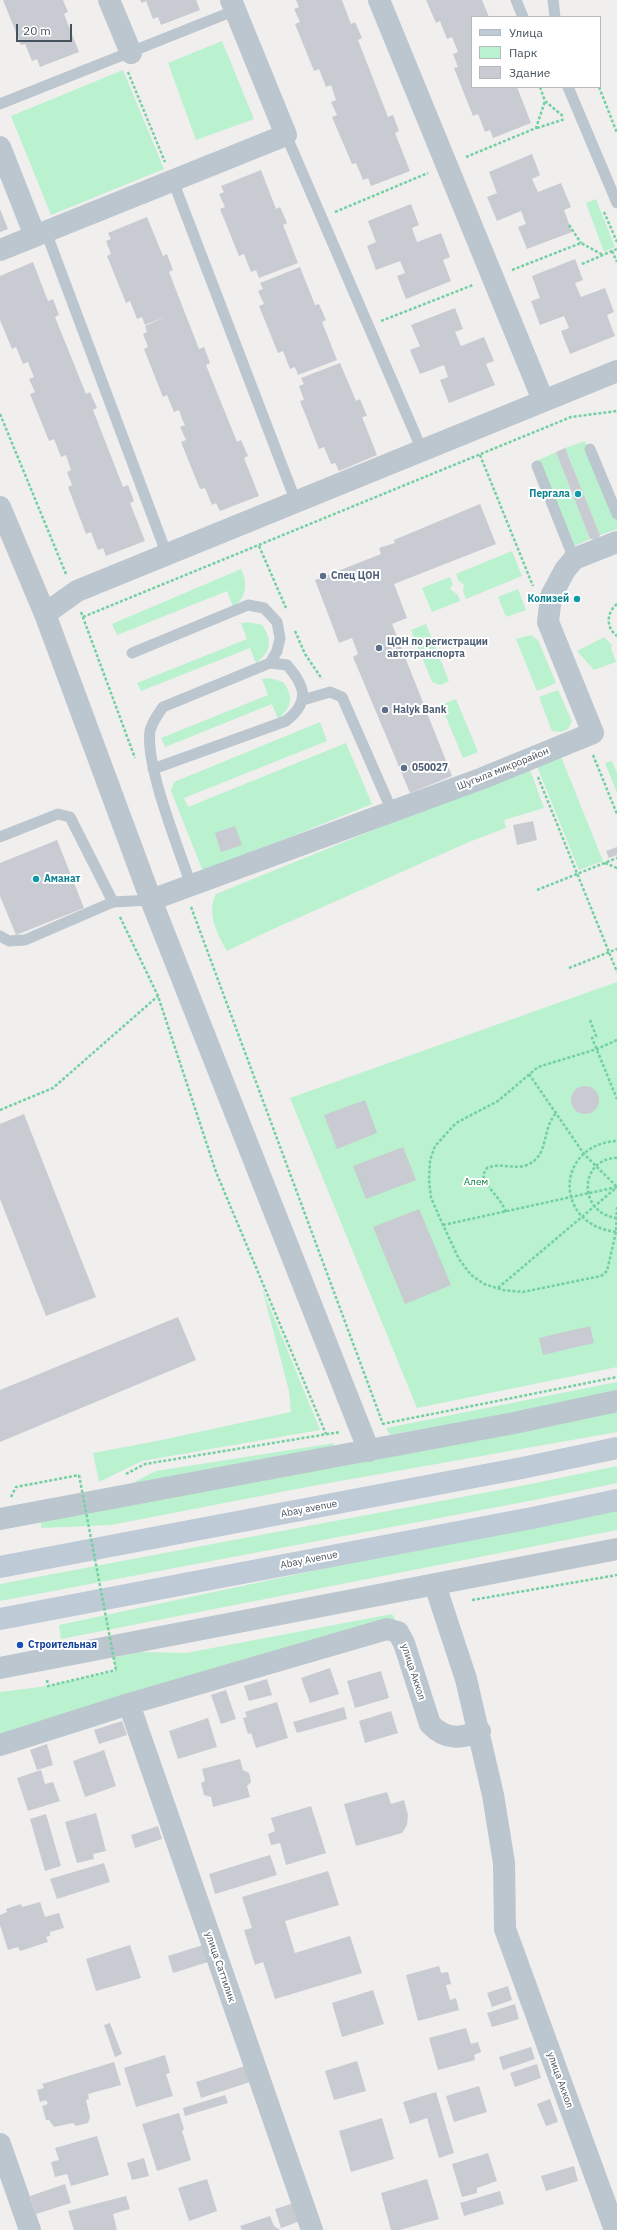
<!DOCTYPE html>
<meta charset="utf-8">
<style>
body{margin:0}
#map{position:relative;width:617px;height:2230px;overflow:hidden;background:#f1eeee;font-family:"IBM Plex Sans",sans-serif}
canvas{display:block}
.legend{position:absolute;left:471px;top:16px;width:130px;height:72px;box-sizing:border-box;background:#fff;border:1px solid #b5babe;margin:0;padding:5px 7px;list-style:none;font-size:12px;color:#46525d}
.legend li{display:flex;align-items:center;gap:8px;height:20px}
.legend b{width:20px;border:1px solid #b5babe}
.scale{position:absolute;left:16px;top:24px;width:56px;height:18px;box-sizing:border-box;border:2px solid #46525d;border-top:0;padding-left:5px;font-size:12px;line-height:14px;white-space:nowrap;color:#46525d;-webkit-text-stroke:3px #fff;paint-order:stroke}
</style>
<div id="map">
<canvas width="617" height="2230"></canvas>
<ul class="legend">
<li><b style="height:5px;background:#becad6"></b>Улица</li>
<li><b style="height:11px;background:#baf1cf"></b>Парк</li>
<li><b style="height:11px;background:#c8cbd1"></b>Здание</li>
</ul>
<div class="scale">20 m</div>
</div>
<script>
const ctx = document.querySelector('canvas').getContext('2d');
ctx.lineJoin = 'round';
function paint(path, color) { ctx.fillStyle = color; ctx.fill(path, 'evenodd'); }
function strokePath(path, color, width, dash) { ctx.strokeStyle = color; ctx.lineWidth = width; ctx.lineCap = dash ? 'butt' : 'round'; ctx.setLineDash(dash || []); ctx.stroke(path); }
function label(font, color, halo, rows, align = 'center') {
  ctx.font = font + ' "IBM Plex Sans",sans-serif'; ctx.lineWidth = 4; ctx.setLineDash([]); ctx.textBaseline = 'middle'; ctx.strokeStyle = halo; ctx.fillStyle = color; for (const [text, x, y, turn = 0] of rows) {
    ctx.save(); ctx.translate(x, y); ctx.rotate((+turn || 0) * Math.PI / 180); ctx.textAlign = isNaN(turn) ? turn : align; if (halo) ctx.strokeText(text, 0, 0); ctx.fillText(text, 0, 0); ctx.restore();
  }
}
const green = new Path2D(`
 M222,41L254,119L196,140L168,63Z
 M123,70L164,169L51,215L11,116Z
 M596,199L615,247L604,252L586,203Z
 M585,441L617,519V529L600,535L565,448Z
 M556,452L590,539L572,547L536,461Z
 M512,551L522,576L466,599L463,591L464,585L458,580L456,574Z
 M241,569C248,584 247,597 233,607L227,591L117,635L112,624Z
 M450,577L453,584L450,589L458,595L460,601L432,612L422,588Z
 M518,589L526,610L506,617L498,597Z
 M248,622L262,625C273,640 271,652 256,663L250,648L141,691L137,683L247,639L241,623Z
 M426,624L449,681L440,685L432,682L411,630Z
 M531,635L538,640L556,683L537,691L516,639Z
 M604,637L612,645L611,648L616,662L594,670L577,651Z
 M270,678L283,682C294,696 292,708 278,719L272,704L165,747L161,738L268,695L262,679Z
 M558,690L572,721L568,729L561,732L552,731L539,697Z
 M456,699L478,752L463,758L441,705Z
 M320,722L327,741L184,798L188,807L346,743L372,804L211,869H202L171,791L174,782Z
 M560,754L603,861L579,870L536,764Z
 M612,761L617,773V793L605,763Z
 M529,767L544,808L504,820L506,828L469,842L271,930L227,951C217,934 206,912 216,894Z
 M617,982V1367L417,1408L290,1098Z
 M262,1288L320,1430L142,1461L99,1482L93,1453L157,1441L291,1412L289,1391Z
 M617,1382V1395L390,1435L386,1428Z
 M617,1406V1432L312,1486L111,1525L41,1528V1519Z
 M335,1443L324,1454L121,1489L156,1471Z
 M617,1466V1483L529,1501L0,1601V1584L526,1485Z
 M617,1506V1530L61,1639L59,1625Z
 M392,1614L396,1621L0,1734V1692L48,1686L116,1671L113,1658L140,1652L186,1653Z`);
const building = new Path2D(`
 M3,0H63L68,12L64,14L79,52L40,67L37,59L32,61L25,44L21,45Z
 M140,0H196L200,10L161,25L158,17L153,19L146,1L142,3Z
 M296,0H342L351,24L355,22L362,38L358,40L388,117L393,115L399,131L395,133L410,171L371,186L368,178L363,180L356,163L352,164L332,117L337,115L331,102L336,100L331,85L326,87L319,69L314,71L295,24L300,22L294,9L299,7Z
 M426,0H482L489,17H472V87H517L531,123L493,138L490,130L485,132L478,114L473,116L454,68L458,67L453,54L458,52L452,37L447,39L440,21L436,23Z
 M532,154L540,175L532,179L538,192L561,183L571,207L564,210L572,232L527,249L518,227L526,224L521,211L497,221L487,197L497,193L489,172Z
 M261,170L276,209L280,207L287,223L283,225L298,263L259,278L256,270L251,272L244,254L239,256L220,209L225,207L219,194L224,192L221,186Z
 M411,204L419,225L412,228L417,242L441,233L450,257L443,260L451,281L406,299L397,276L405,273L400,261L376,270L367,246L376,242L368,221Z
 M0,209L8,229L0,232Z
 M147,217L163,256L167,254L173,270L169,272L199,349L204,347L210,363L206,365L237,442L241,440L248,456L244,458L259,496L220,511L216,503L212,505L205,488L200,489L181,442L186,440L180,427L185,425L182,419L179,410L174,412L167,395L163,397L144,349L148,347L143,334L147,332L145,326L168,316L145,325L142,317L137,319L130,301L126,303L107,256L111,254L106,241L111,239L108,233Z
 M575,259L583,280L575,283L581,297L605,288L614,312L607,315L615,336L570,354L561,331L569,328L564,316L540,325L531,301L540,298L532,276Z
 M33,262L48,301L53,299L59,315L55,317L86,394L90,392L97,408L93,410L123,487L128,485L134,501L130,503L145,541L106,556L103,548L98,550L91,532L86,534L68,487L72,485L67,472L71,470L66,455L61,457L54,439L49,441L30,394L35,392L29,379L34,377L31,370L28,362L23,364L16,347L12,349L0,320V276Z
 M300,267L315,305L319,304L326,320L322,322L337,360L298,375L295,367L290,369L283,351L278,353L259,306L264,304L258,291L263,289L260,283Z
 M455,308L463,329L455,332L461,346L484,337L494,361L486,364L495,385L449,403L440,380L448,377L444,365L420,374L410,350L420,346L411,325Z
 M340,363L356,401L360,399L367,416L362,417L377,455L339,471L335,463L331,464L324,447L319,449L300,401L304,400L299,386L304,384L301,378Z
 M565,448L600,535L598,540L590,539L556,452Z
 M480,504L496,544L394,584L407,618L392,624L452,776L410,793L353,657L358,654L352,638L339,643L315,580L381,554L379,548L395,543L394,540Z
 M533,821L537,840L517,845L513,825Z
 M235,826L242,845L221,852L215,833Z
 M57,840L84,908L16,935L0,896V863Z
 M617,847V855L609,858L606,851Z
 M571 1100a14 14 0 1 1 28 0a14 14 0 1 1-28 0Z
 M365,1100L377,1133L337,1149L324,1115Z
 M24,1114L96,1297L46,1316L0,1199V1124Z
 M403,1147L416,1180L366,1199L353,1166Z
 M419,1209L451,1285L405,1304L373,1227Z
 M178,1317L196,1360L0,1442V1390Z
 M590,1326L594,1343L543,1355L539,1338Z
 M330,1668L339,1694L310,1703L301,1678Z
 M381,1671L389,1698L355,1708L347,1681Z
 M267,1679L272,1695L249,1701L244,1686Z
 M226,1690L236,1719L221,1724L211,1695Z
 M277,1702L288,1738L256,1748L251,1733L248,1734L243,1718L247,1717L245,1712Z
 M344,1707L347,1719L297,1733L293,1722Z
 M391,1711L398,1733L365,1743L359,1721Z
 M208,1718L217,1747L178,1759L169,1731Z
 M122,1721L127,1735L99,1744L94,1730Z
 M47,1744L53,1765L37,1770L30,1750Z
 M104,1750L116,1786L85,1797L73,1761Z
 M240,1759L243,1770L249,1773L251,1782L247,1786L250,1797L213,1807L211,1797L204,1795L201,1783L205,1781L202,1769Z
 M41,1770L45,1784L53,1782L60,1801L28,1811L17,1778Z
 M387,1792L391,1804L404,1800L408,1815L407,1825L402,1833L356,1846L344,1804Z
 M311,1806L326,1853L286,1865L280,1843L271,1845L268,1834L275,1831L271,1818Z
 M96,1813L106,1851L93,1854L94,1859L77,1863L65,1822Z
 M46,1814L61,1866L45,1871L30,1819Z
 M158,1826L162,1839L135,1848L131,1835Z
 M270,1855L277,1875L215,1894L209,1874Z
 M104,1863L110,1882L57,1899L50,1879Z
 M328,1871L339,1905L285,1921L295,1953L350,1936L362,1973L275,1999L263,1962L255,1965L244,1930L252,1928L242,1897Z
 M40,1902L45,1917L59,1913L64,1928L50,1932V1936L46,1937L48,1942L20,1951L18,1947L8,1950L0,1925V1915L7,1912L6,1909L21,1904L22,1907Z
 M130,1945L141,1978L96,1991L86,1959Z
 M203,1945L208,1962L173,1973L168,1956Z
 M439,1966L441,1973L448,1972L451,1984L446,1985L450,2000L456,1998L459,2010L418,2021L406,1975Z
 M508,1986L512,2000L492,2007L487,1993Z
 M373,1990L384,2024L342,2037L332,2003Z
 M515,2004L519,2019L492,2027L487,2013Z
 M110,2023L122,2054L115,2057L104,2025Z
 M466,2028L471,2044L478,2042L481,2052L474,2055L475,2060L438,2070L429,2038Z
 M531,2047L535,2059L503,2070L499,2057Z
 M165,2055L170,2073L166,2074L173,2096L136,2107L124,2068Z
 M357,2061L366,2091L334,2100L325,2071Z
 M114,2062L121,2085L88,2094L89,2099L86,2100L90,2117L88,2123L76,2126L73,2123L54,2127L49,2120H46L42,2106L48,2104L46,2100L40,2102L37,2090L44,2088L42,2084Z
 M537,2064L541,2078L515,2087L510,2073Z
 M248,2065L253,2081L201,2098L196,2082Z
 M479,2086L487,2112L454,2122L446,2096Z
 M436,2092L454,2153L439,2158L427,2118L410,2124L403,2102Z
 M225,2095L228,2103L185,2116L183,2108Z
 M550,2099L558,2122L546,2126L537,2104Z
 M179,2113L184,2129L182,2131L191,2160L157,2171L142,2124Z
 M382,2118L394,2159L351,2172L339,2131Z
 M97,2136L109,2175L71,2186L67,2174L55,2177L51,2162L59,2160L55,2148Z
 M488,2153L497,2181L477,2188V2193L462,2197L452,2164Z
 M144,2158L149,2176L132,2180L127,2163Z
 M574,2166L578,2181L546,2191L541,2176Z
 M207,2179L217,2211L189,2221L178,2188Z
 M427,2179L439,2219L400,2230H391L381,2193Z
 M65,2184L71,2203L36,2214L30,2196Z
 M500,2191L504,2204L464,2216L460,2203Z
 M126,2196L130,2209L113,2214L117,2230H74L68,2211Z
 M297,2202L303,2220L281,2228L275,2209Z
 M270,2216L274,2226L280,2230H242L240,2226Z`);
const path = new Path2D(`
 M128,72L165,162
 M540,87L545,101L564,117
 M599,87L617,133
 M537,128L565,119
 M466,157L536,128L545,101
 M335,212L428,173
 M604,212L617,242
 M569,225L581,243
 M612,251L617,262
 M582,264L617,249
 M512,270L581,243L603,255
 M381,321L473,285
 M0,414L66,574
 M480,455L533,586
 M259,546L286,608
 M617,604C607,612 605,627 617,636
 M81,612L135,758
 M83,617L571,417L617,411
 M295,631L305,654L322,679
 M593,755L617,814
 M538,777L617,972
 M605,863L617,868
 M537,890L617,858
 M191,907L383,1424
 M120,917L158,996L216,1172L326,1434
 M569,968L617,949
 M590,1020L596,1036L592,1038L617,1099
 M617,1040L597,1049L538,1067L498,1101L456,1123L435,1146L430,1160L429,1180L431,1198L443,1225L459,1259L471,1275L484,1284L503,1290L523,1292L601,1276L607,1271L616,1232L617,1205
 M529,1074L584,1154L617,1187
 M0,1110L53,1088L158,996
 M506,1212C500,1197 488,1190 483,1175L487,1168C500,1162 514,1170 527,1165C550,1156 541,1128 557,1112
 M617,1218C577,1213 579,1158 617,1158
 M443,1225L617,1187
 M616,1232C552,1224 556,1144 617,1141
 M498,1288L616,1188
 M382,1424L617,1377
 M126,1474L145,1464L340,1432
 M11,1497L16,1487L79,1475
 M472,1600L617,1575
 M47,1680L48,1686L116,1670`);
const lane = new Path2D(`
 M516,0L523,17
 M553,0L555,17
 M568,87L617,203
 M0,104L236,10
 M286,135L422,450
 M173,181L296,502
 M46,232L167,555
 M590,449L617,514
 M537,466L574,559
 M132,653L248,605L264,608L277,622L280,638L277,651L270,663L163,707C158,714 152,722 150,731C145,766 179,849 191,885
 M303,700L330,692L342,697L392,811
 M153,769L286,721C310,702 306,687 287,665L270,663
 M0,837L58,814L70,817L113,902
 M0,936L9,941L25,940L113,902L151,900`);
const street = new Path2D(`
 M109,0L131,53
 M379,0L543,400
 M0,147L35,236
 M0,250L286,135L231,0
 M0,507L45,614L151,900L369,1451
 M45,614L77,591L617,371
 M151,900L483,778L593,733L548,622L551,596L565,570L574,559L617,542
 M0,1519L514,1423L617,1401
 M435,1585L466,1679L493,1795L504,1863L505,1929L615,2230
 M0,1668L617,1549
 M129,1704L312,2230
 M0,1745L129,1704L387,1629L398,1632L404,1643L430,1724C445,1740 461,1739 480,1731
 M0,2144L30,2230`);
const secondary = new Path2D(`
 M0,1567L522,1468L617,1448
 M0,1619L532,1518L617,1500`);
const pathBridge = new Path2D(`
 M79,1475L116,1670`);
const markers = [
 [578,494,4,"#0f9aa8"],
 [323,576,4,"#5c6f8a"],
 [577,599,4,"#0f9aa8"],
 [379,648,4,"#5c6f8a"],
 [385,710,4,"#5c6f8a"],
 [404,768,4,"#5c6f8a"],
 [36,879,4,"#0f9aa8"],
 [20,1645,4,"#1a4fb4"]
];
const cultureNames = [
 ["Пергала",570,494],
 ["Колизей",569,599],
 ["Аманат",44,879,"left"]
];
const serviceNames = [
 ["Спец ЦОН",331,576],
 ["ЦОН по регистрации",387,642],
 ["автотранспорта",387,654],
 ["Halyk Bank",393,710],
 ["050027",412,768]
];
const streetNames = [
 ["Шугыла микрорайон",503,769,-22],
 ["Abay avenue",309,1509,-11],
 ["Abay Avenue",309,1560,-11],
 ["улица Аккол",413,1672,72],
 ["улица Саттилик",220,1967,71],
 ["улица Аккол",560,2080,70]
];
const parkNames = [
 ["Алем",476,1182]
];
const transitNames = [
 ["Строительная",28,1645]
];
paint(green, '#baf1cf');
paint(building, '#c8cbd1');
strokePath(path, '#71d1a1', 2.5, [3, 2]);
strokePath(lane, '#bcc6ce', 11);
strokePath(street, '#bcc6ce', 22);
strokePath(secondary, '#becad6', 22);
strokePath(pathBridge, '#71d1a1', 2.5, [3, 2]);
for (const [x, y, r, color] of markers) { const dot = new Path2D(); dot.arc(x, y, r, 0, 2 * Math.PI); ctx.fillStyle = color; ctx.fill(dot); strokePath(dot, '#fff', 1.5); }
label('bold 10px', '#0d838f', '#fff', cultureNames, 'right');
label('bold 10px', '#4e5e75', '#fff', serviceNames, 'left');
label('10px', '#46525d', '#fff', streetNames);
label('10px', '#128249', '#fff', parkNames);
label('bold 10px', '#164399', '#fff', transitNames, 'left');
</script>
